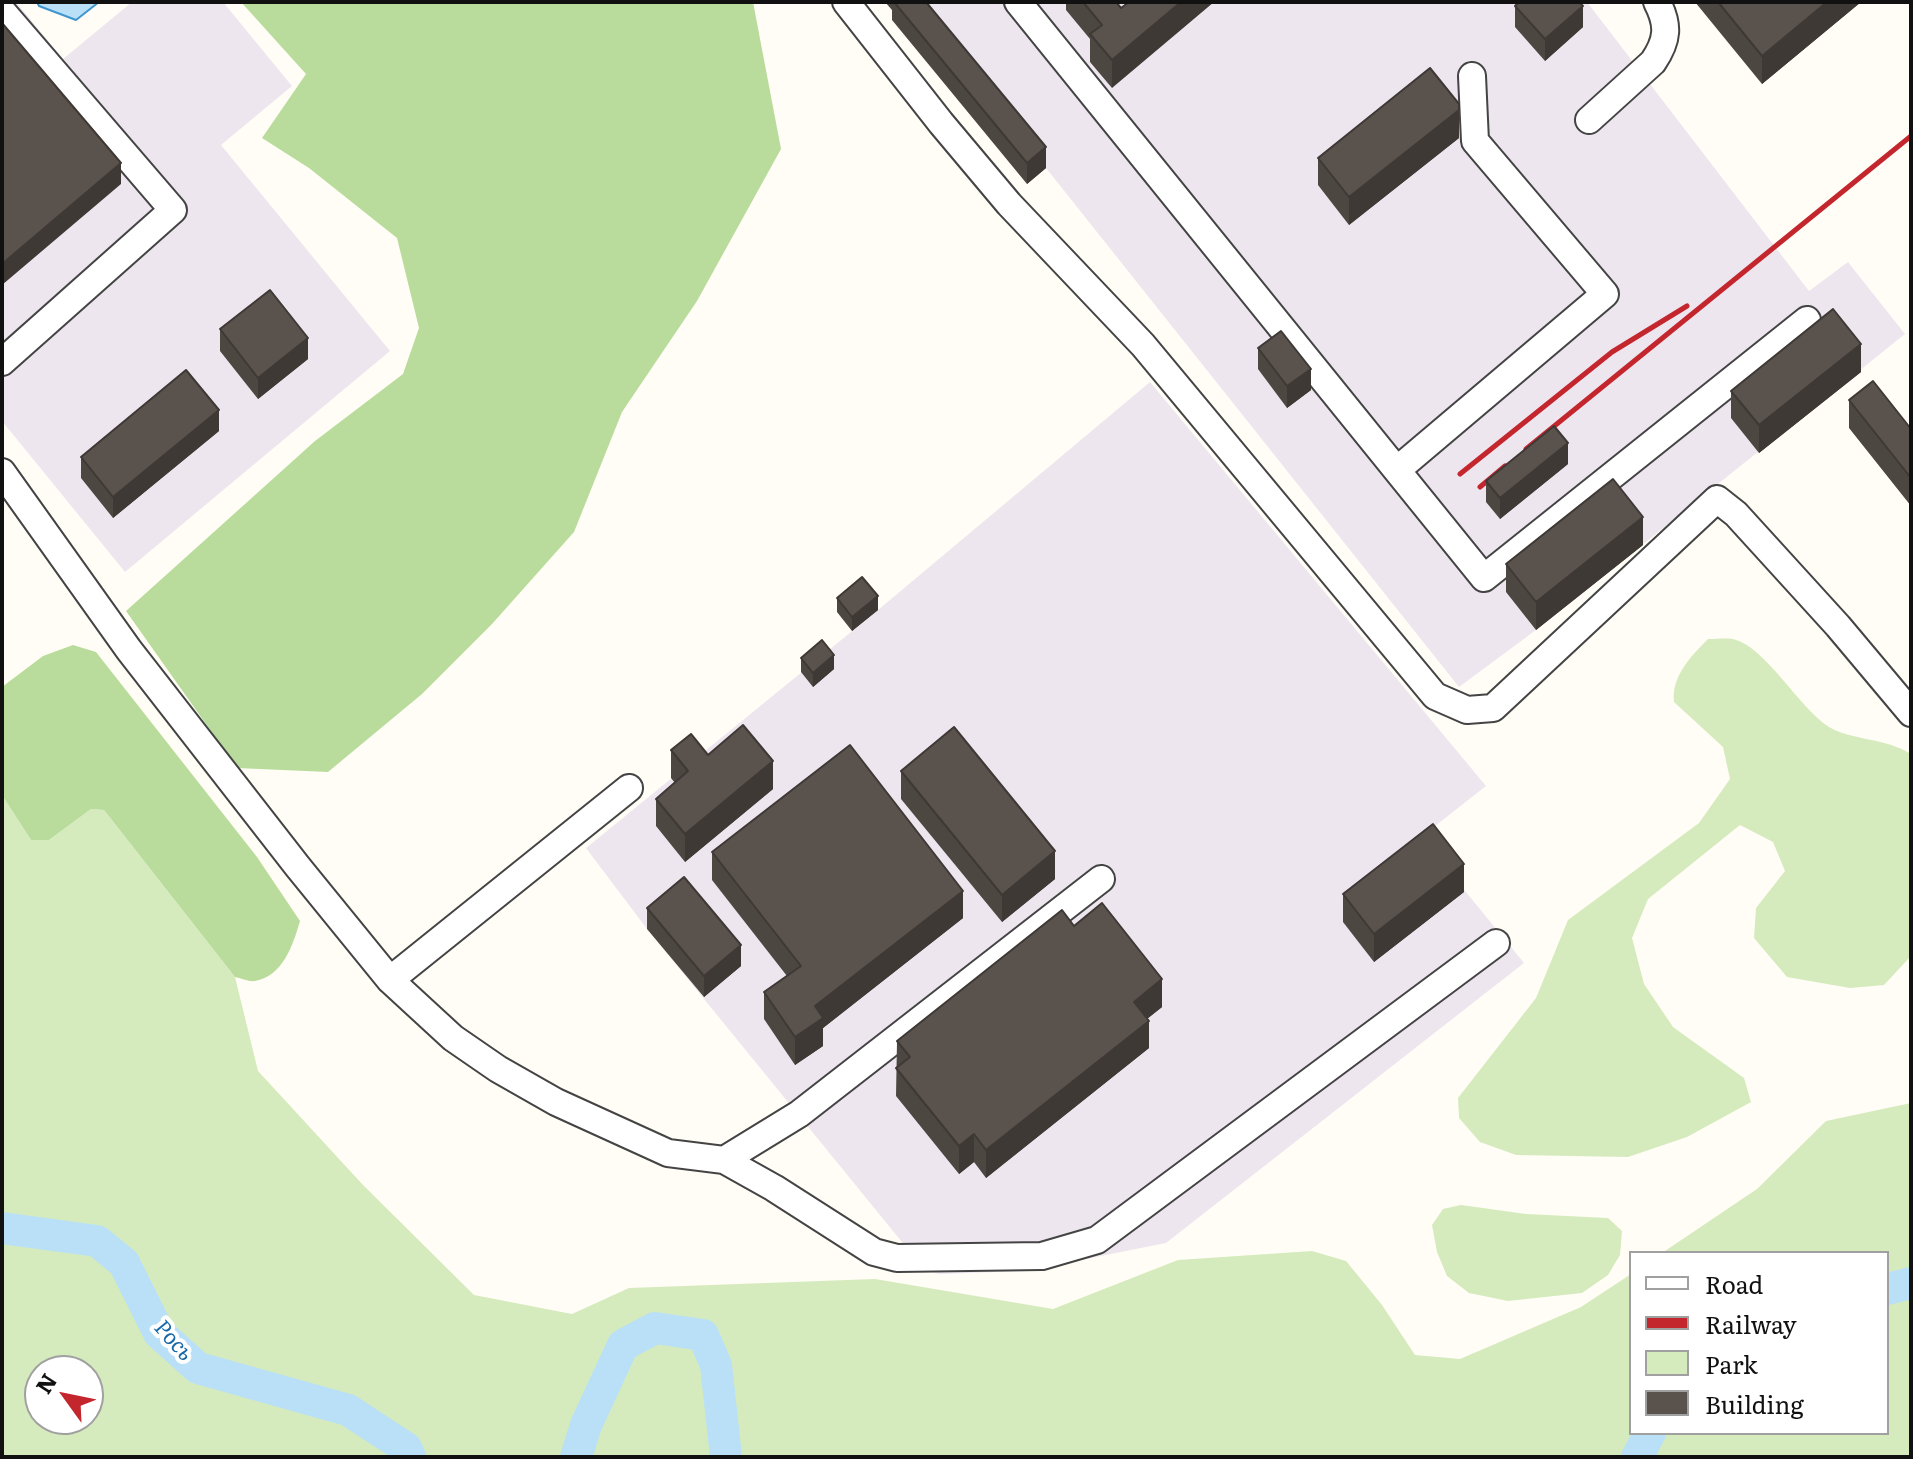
<!DOCTYPE html>
<meta charset="utf-8">
<style>
body{margin:0}
#map{position:relative;width:1913px;height:1459px;overflow:hidden;background:#fffdf5;font-family:Literata,serif}
canvas{display:block}
.frame{position:absolute;inset:0;border:4px solid #111;pointer-events:none}
.legend{position:absolute;left:1629px;top:1251px;width:260px;height:184px;box-sizing:border-box;background:#fff;border:2px solid #a0a0a0;margin:0;padding:10px 14px;list-style:none;font-size:24px;color:#111}
.legend li{display:flex;align-items:center;gap:16px;height:40px}
.legend b{width:40px;border:2px solid #a0a0a0}
.north{position:absolute;left:24px;top:1355px;width:80px;height:80px;box-sizing:border-box;background:#fff;border:2px solid #a0a0a0;border-radius:50%;rotate:303deg;font-size:22px;font-weight:700;line-height:32px;text-align:center;color:#111}
.north::after{content:'';display:block;margin:auto;width:28px;height:36px;background:#c4262e;clip-path:polygon(50% 0,100% 100%,50% 72%,0 100%)}
</style>
<div id="map">
<canvas width="1913" height="1459"></canvas>
<div class="frame"></div>
<ul class="legend">
<li><b style="height:10px;background:#fff"></b>Road</li>
<li><b style="height:10px;background:#c4262e"></b>Railway</li>
<li><b style="height:22px;background:#d5ebbd"></b>Park</li>
<li><b style="height:22px;background:#5a524d"></b>Building</li>
</ul>
<div class="north">N</div>
</div>
<script>
const ctx = document.querySelector('canvas').getContext('2d');
ctx.lineJoin = 'round';
function paint(path, color) { ctx.fillStyle = color; ctx.fill(path, 'evenodd'); }
function strokePath(path, color, width, dash) { ctx.strokeStyle = color; ctx.lineWidth = width; ctx.lineCap = dash ? 'butt' : 'round'; ctx.setLineDash(dash || []); ctx.stroke(path); }
function label(font, color, halo, rows, align = 'center') {
  ctx.font = font + ' Literata,serif'; ctx.lineWidth = 8; ctx.setLineDash([]); ctx.textBaseline = 'middle'; ctx.strokeStyle = halo; ctx.fillStyle = color; for (const [text, x, y, turn = 0] of rows) {
    ctx.save(); ctx.translate(x, y); ctx.rotate((+turn || 0) * Math.PI / 180); ctx.textAlign = isNaN(turn) ? turn : align; if (halo) ctx.strokeText(text, 0, 0); ctx.fillText(text, 0, 0); ctx.restore();
  }
}
const industrial = new Path2D(`
 M2,2H16L63,59L132,2H223L292,86L221,145L390,351L125,572L2,421Z
 M909,2H1587L1809,291L1848,262L1905,334L1536,630L1459,687L1046,168Z
 M1150,382L1486,786L1421,837L1524,963L1166,1243L1026,1271L938,1274L926,1268L906,1247L647,929L586,848L878,610Z`);
const green = new Path2D(`
 M1708,639C1716,639 1726,638 1733,639C1765,646 1799,708 1829,727C1850,740 1886,738 1911,754V956L1884,985L1850,988L1787,977L1754,938L1756,908L1785,871L1773,842L1740,825L1648,899L1632,938L1644,984L1673,1027L1744,1078L1751,1102L1687,1137L1628,1157L1516,1155L1480,1142L1459,1118L1458,1098L1536,998L1568,920L1699,823L1730,779L1723,747L1674,702C1671,677 1691,656 1708,639Z
 M2,795L31,840H49L91,809L104,810L235,977L258,1071L363,1185L474,1295L572,1314L629,1288L875,1279L1053,1309L1178,1260L1312,1251L1346,1261L1382,1305L1415,1355L1460,1359L1581,1307L1631,1274V1433H1887V1253H1662L1757,1189L1826,1121L1911,1103V1457H2ZM40,1371H88V1419H40Z
 M1461,1205L1526,1214L1608,1218L1622,1231L1620,1255L1608,1275L1582,1293L1508,1301L1469,1293L1447,1276L1437,1252L1432,1225L1443,1209Z`);
const forest = new Path2D(`
 M241,2H753L781,149L697,301L622,412L574,532L492,624L422,694L328,772L237,768L126,611L315,441L403,374L419,328L397,238L309,168L262,138L306,74Z
 M73,645L96,652L257,857L300,921C293,945 283,976 255,981C249,982 241,978 235,977L104,810L91,809L49,840H31L2,795V687L43,656Z`);
const water = new Path2D(`
 M37,2H99L76,20L39,6Z`);
const river = new Path2D(`
 M2,1228L97,1241L124,1263L159,1333L198,1368L348,1410L406,1448L410,1457
 M1887,1289L1911,1283
 M576,1457L586,1425L623,1345L655,1328L703,1335L716,1365L726,1457
 M1637,1457L1650,1433`);
const minor = new Path2D(`
 M846,2L941,123L1009,204L1143,345L1435,696L1467,710L1493,708L1717,499L1736,514L1838,626L1911,713
 M1018,2L1484,578L1807,320
 M2,11L173,210L2,362
 M1589,120L1653,62C1668,40 1669,25 1657,2
 M1397,470L1605,294L1475,141L1472,76
 M2,472L129,650L298,867L390,980L453,1038L498,1069L556,1102L668,1153L724,1160L774,1188L874,1252L897,1258L1042,1256L1097,1240L1496,943
 M390,980L629,788
 M724,1160L799,1114L1101,879`);
const rail = new Path2D(`
 M1526,449L1911,136
 M1460,474L1612,352L1687,306
 M1480,487L1505,466`);
const wall = new Path2D(`
 M885,2H926L1046,168L1027,184L892,20V10Z
 M1066,2H1116L1112,88L1090,62V39L1066,10Z
 M1695,2H1861L1762,84Z
 M1515,6L1583,27L1545,61L1515,27Z
 M1459,138L1349,225L1318,185V158Z
 M220,329L308,359L258,399L220,351Z
 M1258,348L1311,390L1287,408L1258,369Z
 M1861,372L1759,453L1731,418V391Z
 M1849,400L1911,429V506L1849,428Z
 M219,431L113,518L81,478V457Z
 M1568,464L1500,519L1486,502V481Z
 M1643,545L1536,630L1506,592V564Z
 M837,598L878,610L852,631L837,612Z
 M801,658L834,669L813,687L801,672Z
 M671,750L708,755L773,789L685,862L656,826V799L675,783L671,778Z
 M901,771L1055,879L1002,922L901,799Z
 M712,852L963,918L823,1028V1046L795,1065L764,1019V992L787,976L712,880Z
 M1464,892L1374,962L1343,922V894Z
 M647,908L741,966L704,997L647,929Z
 M1074,926L1162,1007L1147,1019L1149,1048L986,1178L974,1162L959,1174L896,1096L897,1041Z`);
const shadedWall = new Path2D(`
 M1181,2H1214L1112,88V60Z
 M1827,2H1861L1762,84V56Z
 M1583,6V27L1545,61V39Z
 M1459,110V138L1349,225V197Z
 M1046,147V168L1027,184V163Z
 M121,163V184L2,285V264Z
 M308,338V359L258,399V378Z
 M1861,344V372L1759,453V425Z
 M1311,369V390L1287,408V386Z
 M219,410V431L113,518V497Z
 M1568,443V464L1500,519V498Z
 M1643,517V545L1536,630V602Z
 M878,596V610L852,631V617Z
 M834,655V669L813,687V673Z
 M773,761V789L685,862V834Z
 M1055,851V879L1002,922V895Z
 M1464,864V892L1374,962V934Z
 M963,891V918L823,1028V1046L795,1065V1037L815,1006Z
 M741,945V966L704,997V976Z
 M1162,979V1007L1134,1029V1002Z
 M1149,1021V1048L986,1178V1150Z
 M974,1134V1162L959,1174V1146Z`);
const building = new Path2D(`
 M894,2H926L1046,147L1027,163Z
 M1083,2H1116L1121,8L1129,2H1181L1112,60L1090,34L1102,25Z
 M1519,2H1579L1583,6L1545,39L1515,6Z
 M1718,2H1827L1762,56Z
 M2,23L121,163L2,264Z
 M1430,68L1459,104V110L1349,197L1318,158Z
 M270,290L308,338L258,378L220,329Z
 M1833,309L1861,344L1759,425L1731,391Z
 M1281,331L1311,369L1287,386L1258,348Z
 M186,370L219,410L113,497L81,457Z
 M1873,381L1911,429V478L1849,400Z
 M1554,426L1568,443L1500,498L1486,481Z
 M1613,479L1643,517L1536,602L1506,564Z
 M862,577L878,596L852,617L837,598Z
 M822,640L834,655L813,673L801,658Z
 M743,725L773,761L685,834L656,799L688,771L671,750L691,734L708,755Z
 M954,727L1055,851L1002,895L901,771Z
 M850,745L963,891L815,1006L823,1018L795,1037L764,992L801,966L712,852Z
 M1433,824L1464,864L1374,934L1343,894Z
 M684,877L741,945L704,976L647,908Z
 M1102,903L1162,979L1134,1002L1149,1021L986,1150L974,1134L959,1146L896,1068L910,1057L897,1041L1062,910L1074,926Z`);
const waterNames = [
 ["Рось",173,1341,48]
];
paint(industrial, '#eee6ef');
paint(green, '#d5ebbd');
paint(forest, '#b9dc9c');
paint(water, '#b9e0f7');
strokePath(water, '#3f96cf', 2);
strokePath(river, '#b9e0f7', 32);
strokePath(minor, '#444', 30);
strokePath(minor, '#fff', 26);
strokePath(rail, '#c4262e', 5);
paint(wall, '#4d4742');
paint(shadedWall, '#3f3936');
paint(building, '#5a524d');
strokePath(building, '#3f3936', 2);
label('italic 22px', '#1768a6', '#fff', waterNames);
</script>
